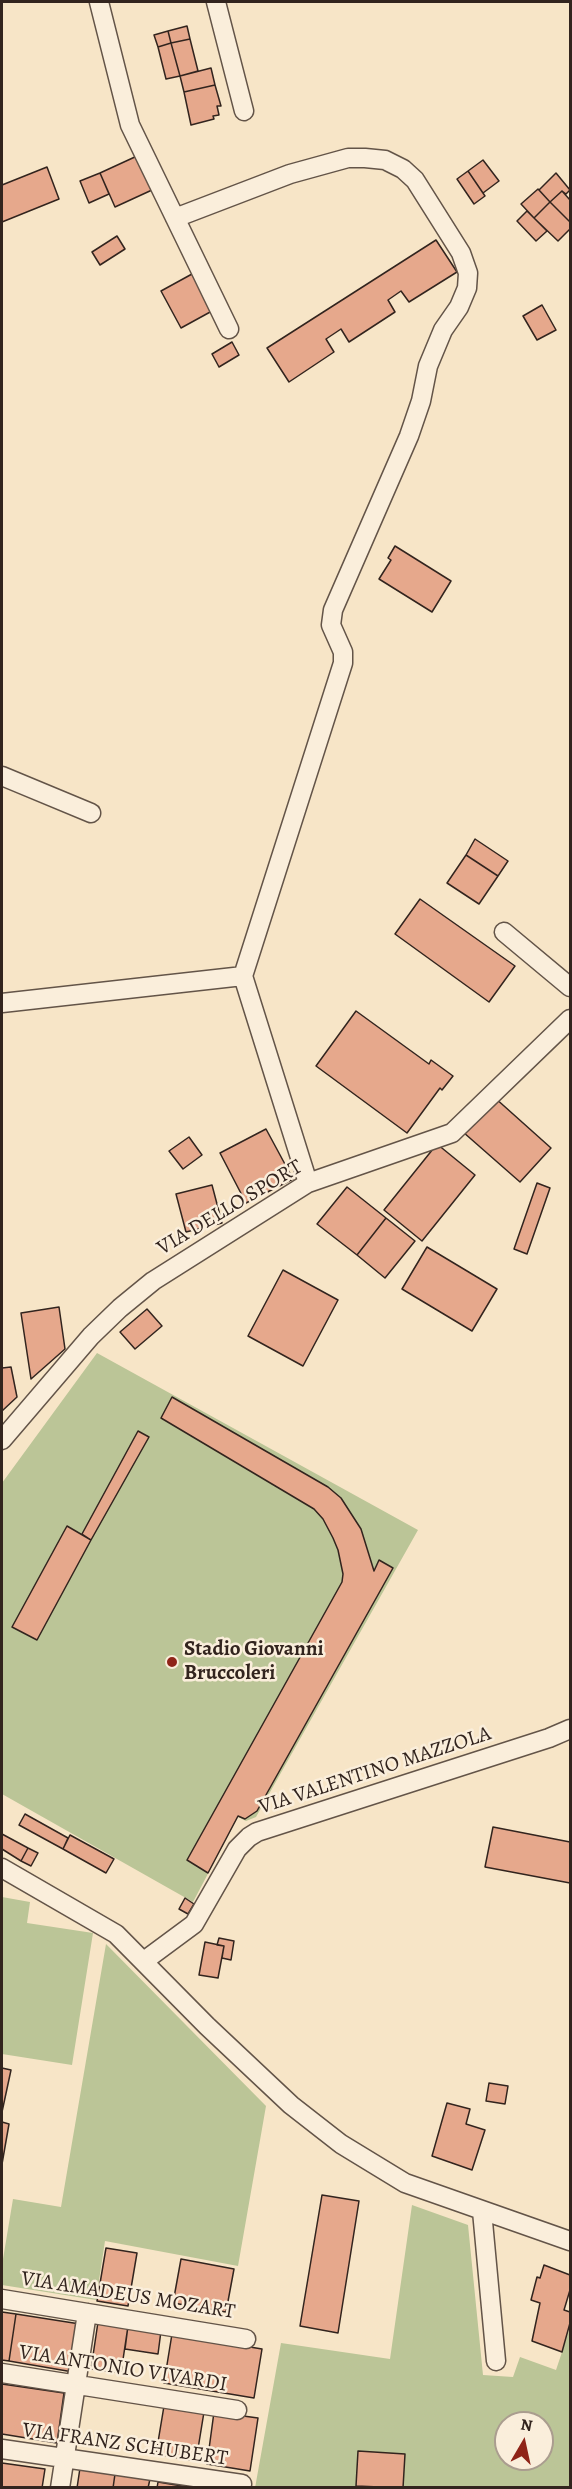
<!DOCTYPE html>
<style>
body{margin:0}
#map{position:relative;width:572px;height:2489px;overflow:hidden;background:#f7e5c7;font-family:Alegreya,serif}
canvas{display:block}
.frame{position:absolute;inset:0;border:3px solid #32241e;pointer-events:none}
.north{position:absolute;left:494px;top:2411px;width:60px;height:60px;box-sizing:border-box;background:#faeedb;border:2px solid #aa9d8f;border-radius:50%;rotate:9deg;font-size:16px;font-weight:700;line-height:24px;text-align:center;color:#32241e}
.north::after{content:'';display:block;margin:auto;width:21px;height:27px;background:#8f2418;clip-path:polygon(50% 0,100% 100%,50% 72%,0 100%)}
</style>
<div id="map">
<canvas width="572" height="2489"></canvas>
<div class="frame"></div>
<div class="north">N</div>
</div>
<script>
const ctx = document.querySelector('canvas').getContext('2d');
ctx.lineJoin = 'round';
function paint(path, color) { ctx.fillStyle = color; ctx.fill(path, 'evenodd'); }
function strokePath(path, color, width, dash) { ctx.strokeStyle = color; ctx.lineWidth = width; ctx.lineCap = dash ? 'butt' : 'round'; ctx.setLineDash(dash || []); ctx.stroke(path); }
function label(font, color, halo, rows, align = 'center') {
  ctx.font = font + ' Alegreya,serif'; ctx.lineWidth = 5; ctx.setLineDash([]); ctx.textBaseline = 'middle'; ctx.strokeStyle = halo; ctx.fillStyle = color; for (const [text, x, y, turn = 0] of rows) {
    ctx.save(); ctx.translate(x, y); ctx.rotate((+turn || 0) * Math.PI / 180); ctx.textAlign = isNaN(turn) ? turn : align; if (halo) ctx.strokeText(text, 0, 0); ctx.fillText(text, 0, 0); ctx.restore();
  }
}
const green = new Path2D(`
 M97,1353L418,1530L256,1817L246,1821L238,1817L193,1902L2,1794V1483Z
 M2,1897L30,1902L27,1923L93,1933L72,2065L2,2054Z
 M106,1944L266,2106L238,2266L105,2241L96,2300L2,2285V2265L13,2199L61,2207Z
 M412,2205L468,2225L483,2375L513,2377L520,2357L556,2370L570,2328V2487L255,2488L281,2343L390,2359ZM506,2423H542V2459H506Z`);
const building = new Path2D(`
 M187,26L190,39L171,43L168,31Z
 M168,31L171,43L158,47L154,35Z
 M190,39L198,71L180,76L171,43Z
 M171,43L180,76L166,79L158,47Z
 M211,68L215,85L184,92L180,76Z
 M215,85L221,106H217L219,115L213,116L214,119L191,125L184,92Z
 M137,156L152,190L115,207L100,173Z
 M483,160L499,181L483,193L468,171Z
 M47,167L59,199L2,222V185Z
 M468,171L485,196L474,204L457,179Z
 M100,173L109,194L89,203L80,181Z
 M556,173L570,190L566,194L562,191L550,202L539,190Z
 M538,189L550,202L534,218L521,204Z
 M562,191L570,200V222L550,202Z
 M550,202L570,222V229L558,241L534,218Z
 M527,211L547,231L536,241L517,221Z
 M117,236L125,249L100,265L92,252Z
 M436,240L457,272L409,302L401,291L388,300L395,312L349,342L341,329L326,339L334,352L289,382L267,348Z
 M192,274L212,311L181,328L161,291Z
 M542,305L556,330L537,340L523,316Z
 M232,342L239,355L219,367L212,354Z
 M395,546L451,581L432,612L379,579L391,560L388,558Z
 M475,839L508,861L498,876L466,855Z
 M466,855L498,876L479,904L447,883Z
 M420,899L515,966L489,1002L395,934Z
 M356,1011L429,1064L431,1060L453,1076L442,1090L440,1088L407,1133L316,1066Z
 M494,1097L551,1148L520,1182L463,1132Z
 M266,1129L293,1179L246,1203L220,1153Z
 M189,1137L202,1155L183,1169L169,1151Z
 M437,1144L475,1175L422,1241L384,1210Z
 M537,1183L550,1188L527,1254L514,1249Z
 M212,1185L222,1223L186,1232L176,1194Z
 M347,1187L386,1218L357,1255L317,1224Z
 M386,1218L415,1241L385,1278L357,1255Z
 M427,1247L497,1289L472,1331L402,1289Z
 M283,1270L338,1300L303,1366L248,1336Z
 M59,1307L65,1349L31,1379L21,1313Z
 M147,1309L162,1326L135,1349L120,1332Z
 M11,1367L17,1397L2,1411V1368Z
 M172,1397L328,1487L341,1498L361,1529L374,1571L379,1560L393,1568L257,1811L245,1819L238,1816L208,1873L187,1860L342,1582L343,1574L338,1550L333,1538L323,1519L314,1509L161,1418Z
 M138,1431L149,1437L91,1540L82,1534Z
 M67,1526L91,1540L37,1640L12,1627Z
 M25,1814L68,1838L63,1849L19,1825Z
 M493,1827L570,1842V1883L485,1867Z
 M2,1834L28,1848L21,1861L2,1849Z
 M70,1835L114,1859L106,1873L63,1849Z
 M28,1848L38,1853L31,1866L21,1861Z
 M185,1898L194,1904L188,1914L179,1909Z
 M219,1938L234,1941L231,1960L222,1958L224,1946L217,1945Z
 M205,1942L224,1946L218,1978L199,1975Z
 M2,2068L11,2070L2,2112Z
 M489,2083L508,2086L505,2104L486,2101Z
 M447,2103L470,2109L466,2124L485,2130L472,2170L432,2156Z
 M2,2122L9,2124L2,2164Z
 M322,2195L359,2201L338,2333L300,2326Z
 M106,2248L137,2253L128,2306L97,2301Z
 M181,2259L234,2269L226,2312L173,2303Z
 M544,2265L570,2275V2290L564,2310L570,2312V2323L562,2352L532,2341L540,2303L531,2300L537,2277L540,2278Z
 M2,2312L16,2314L9,2361L2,2360Z
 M16,2314L80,2324L73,2372L9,2361Z
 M98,2322L128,2326L121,2373L91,2369Z
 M128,2326L161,2331L158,2354L125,2349Z
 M172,2334L262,2349L254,2398L164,2383Z
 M2,2384L64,2393L57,2443L2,2434Z
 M164,2406L204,2412L196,2461L156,2454Z
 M214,2412L258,2418L250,2471L207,2464Z
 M358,2451L405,2454L403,2488L356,2486Z
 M2,2463L45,2469L42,2488H2Z
 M80,2468L115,2474L113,2488H77Z
 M115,2474L150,2479L148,2488H113Z
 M158,2482L194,2488H157Z`);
const street = new Path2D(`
 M99,2L130,125L229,329
 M216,2L244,111
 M175,218L290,174L348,158H365L385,160L403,169L415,180L461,253L468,273L467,288L459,307L443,330L428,366L421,401L409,436L333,610L331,625L343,652V663L243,976L308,1183
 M2,776L91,813
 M504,932L570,987
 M2,1003L243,976
 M2,1440L91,1336L120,1308L153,1281L308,1183L452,1133L570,1019
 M2,1868L116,1934L207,2026L291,2105L341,2144L405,2183L570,2241
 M144,1961L194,1924L237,1849L249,1837L257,1832L549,1738L570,1729
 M482,2211L496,2361
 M2,2299L246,2339
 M2,2373L237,2410
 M2,2449L242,2484
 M60,2488L87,2313`);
const markers = [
 [172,1662,6,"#8f2418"]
];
const streetNames = [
 ["VIA DELLO SPORT",230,1208,-31],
 ["VIA VALENTINO MAZZOLA",375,1771,-18],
 ["VIA AMADEUS MOZART",128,2296,9],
 ["VIA ANTONIO VIVARDI",123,2369,9],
 ["VIA FRANZ SCHUBERT",125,2445,8]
];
const poiNames = [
 ["Stadio Giovanni",184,1650],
 ["Bruccoleri",184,1674]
];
paint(green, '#bbc597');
paint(building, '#e6a88c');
strokePath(building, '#32241e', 1.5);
strokePath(street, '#635448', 21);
strokePath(street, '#faeedb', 18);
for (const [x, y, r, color] of markers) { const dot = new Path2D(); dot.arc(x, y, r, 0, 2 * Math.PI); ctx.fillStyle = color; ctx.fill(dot); strokePath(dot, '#faeedb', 2); }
label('21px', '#32241e', '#faeedb', streetNames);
label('bold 21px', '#32241e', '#faeedb', poiNames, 'left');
</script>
